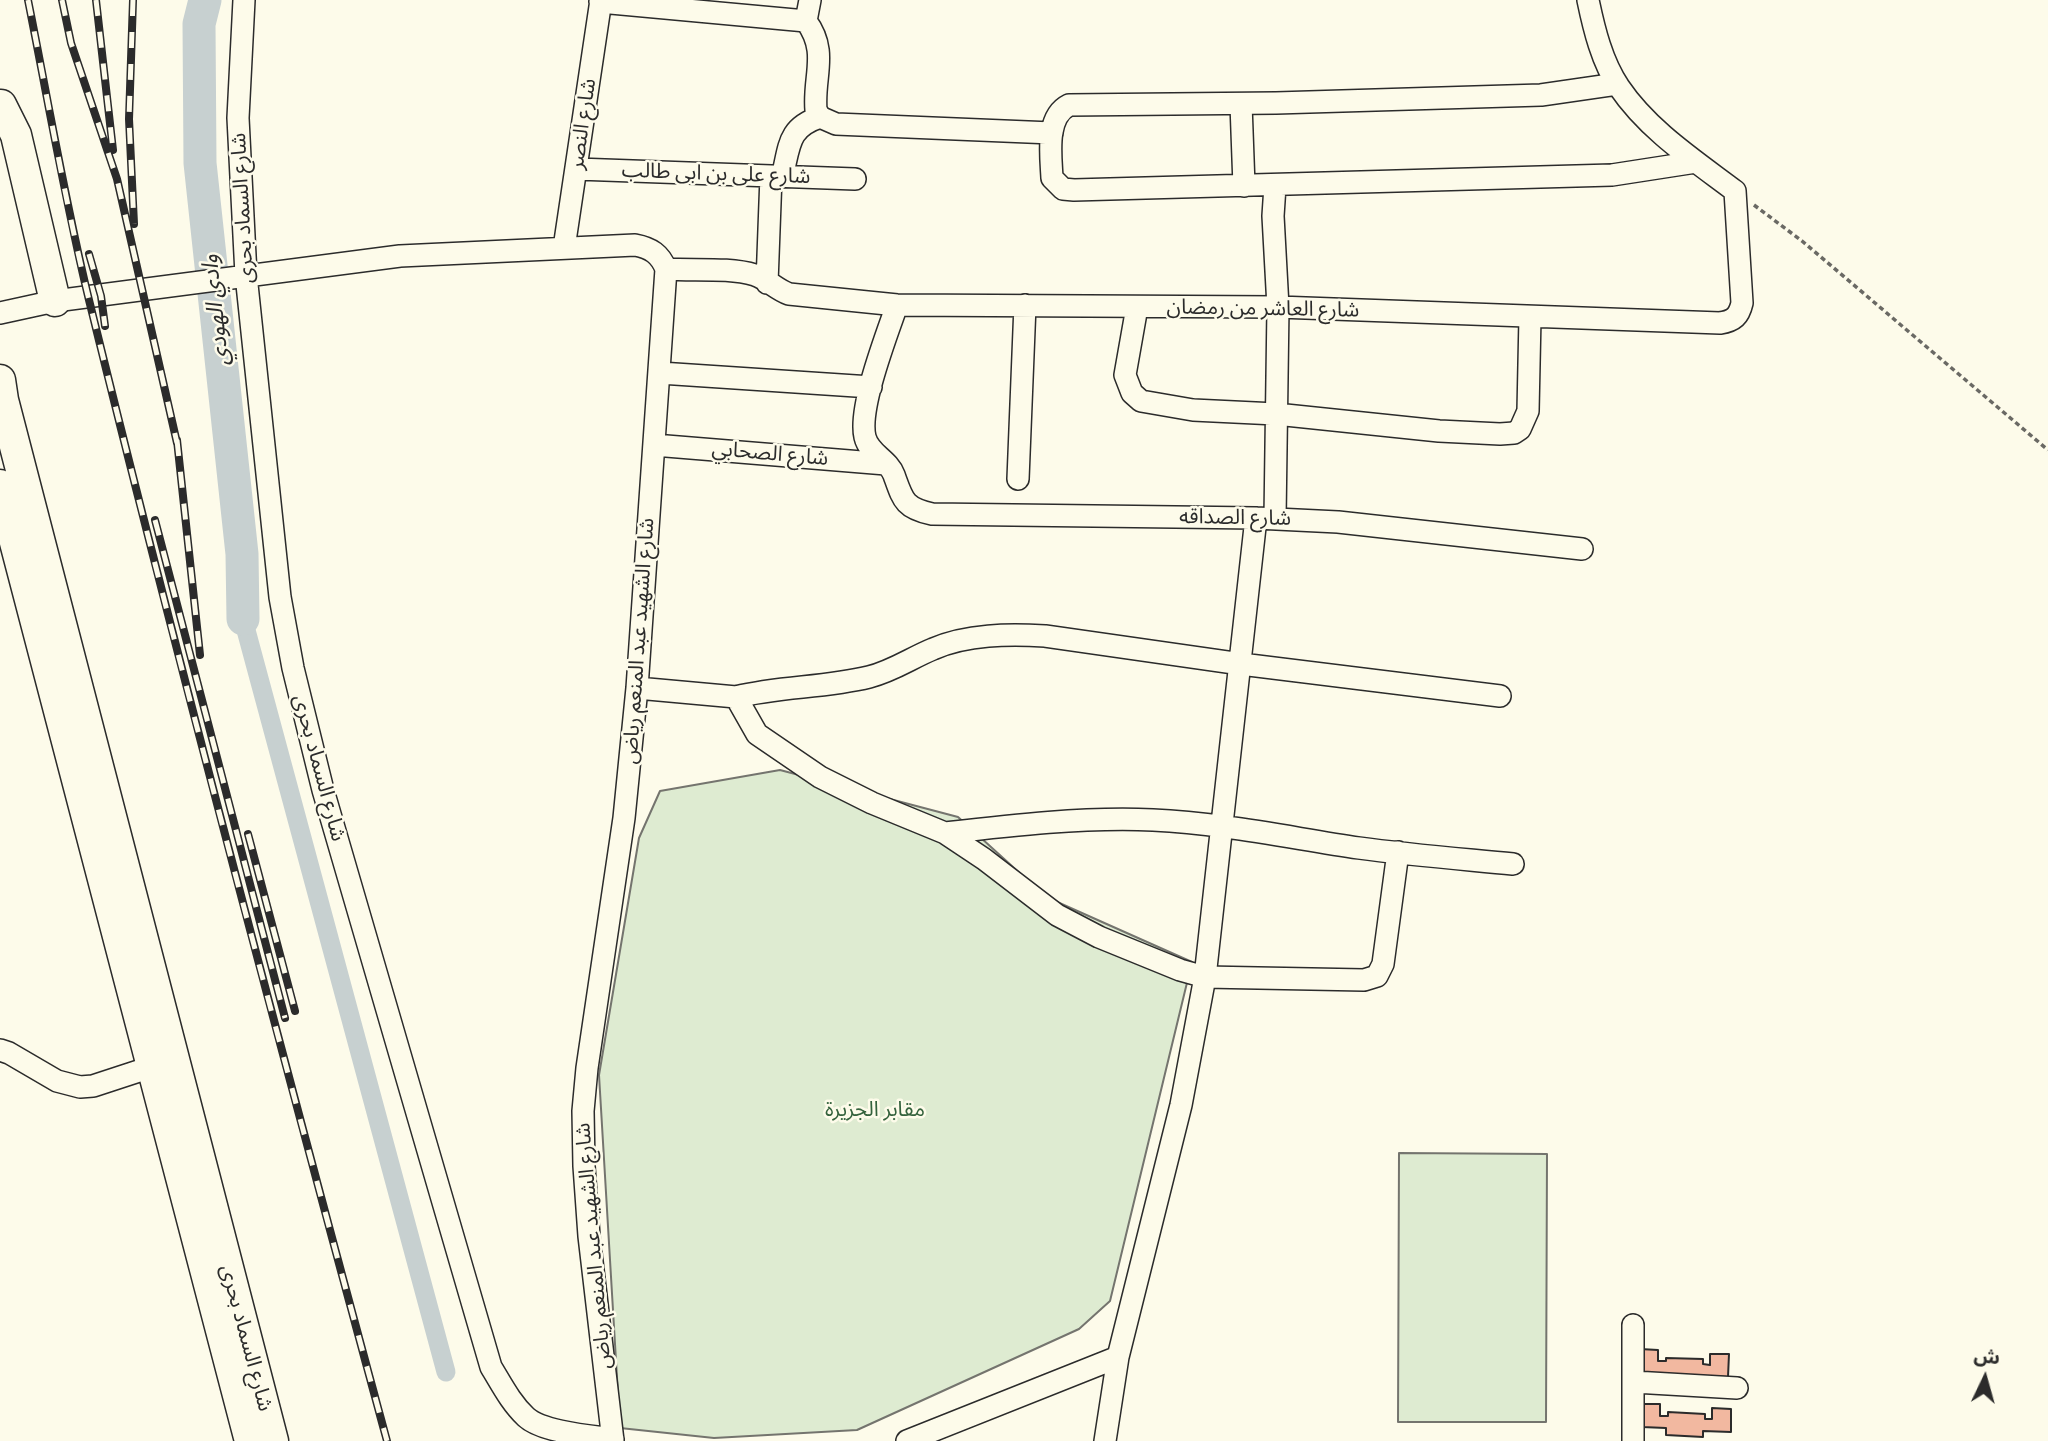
<!DOCTYPE html>
<meta charset="utf-8">
<style>
body{margin:0}
#map{position:relative;width:2048px;height:1441px;overflow:hidden;background:#fdfbea;font-family:"Fira Sans Condensed","Noto Sans Arabic",sans-serif}
canvas{display:block}
.north{position:absolute;left:1950px;top:1343px;width:70px;height:70px;-webkit-text-stroke:5px #fdfbea;paint-order:stroke;rotate:5deg;font-size:19px;font-weight:700;line-height:28px;text-align:center;color:#2b2b2b}
.north::after{content:'';display:block;margin:auto;width:24px;height:32px;background:#2b2b2b;clip-path:polygon(50% 0,100% 100%,50% 72%,0 100%)}
</style>
<div id="map">
<canvas width="2048" height="1441"></canvas>
<div class="north">ش</div>
</div>
<script>
const ctx = document.querySelector('canvas').getContext('2d');
ctx.lineJoin = 'round';
function paint(path, color) { ctx.fillStyle = color; ctx.fill(path, 'evenodd'); }
function strokePath(path, color, width, dash) { ctx.strokeStyle = color; ctx.lineWidth = width; ctx.lineCap = dash ? 'butt' : 'round'; ctx.setLineDash(dash || []); ctx.stroke(path); }
function label(font, color, halo, rows, align = 'center') {
  ctx.font = font + ' "Fira Sans Condensed","Noto Sans Arabic",sans-serif'; ctx.lineWidth = 5; ctx.setLineDash([]); ctx.textBaseline = 'middle'; ctx.strokeStyle = halo; ctx.fillStyle = color; for (const [text, x, y, turn = 0] of rows) {
    ctx.save(); ctx.translate(x, y); ctx.rotate((+turn || 0) * Math.PI / 180); ctx.textAlign = isNaN(turn) ? turn : align; if (halo) ctx.strokeText(text, 0, 0); ctx.fillText(text, 0, 0); ctx.restore();
  }
}
const green = new Path2D(`
 M780,770L958,817L1046,897L1192,962L1110,1301L1079,1329L857,1430L714,1438L620,1428L599,1075L639,838L660,791Z
 M1399,1153L1547,1154L1546,1422H1398Z`);
const canal = new Path2D(`
 M243,619L446,1372`);
const river = new Path2D(`
 M205,0L199,24L200,163L242,554L243,619`);
const building = new Path2D(`
 M1640,1349L1658,1350V1361H1666V1358L1703,1359V1364L1710,1365V1354H1729L1728,1377L1639,1373Z
 M1642,1404H1660V1416H1668V1412L1705,1414V1419H1712V1408L1731,1409V1432L1703,1431V1437L1666,1435V1428L1642,1427Z`);
const path = new Path2D(`
 M1754,205L1802,241L2048,450`);
const minor = new Path2D(`
 M244,0L238,118L246,275L280,597L293,668L323,790L491,1367C502,1385 511,1403 526,1417C542,1432 591,1436 613,1439
 M810,0L806,21C829,52 813,76 816,110L820,117L836,124L1052,133
 M600,2L806,21
 M1617,84L1541,95L1276,103L1069,105C1045,117 1051,156 1052,178L1063,189L1074,190L1612,175L1696,162
 M1241,104L1244,186
 M577,169L855,179
 M782,177C790,146 787,128 820,117
 M1275,186L1273,216L1278,307L1275,518
 M564,248L601,0
 M666,269C694,271 728,267 755,275C767,279 777,290 789,294L897,305L1278,307L1720,323C1734,321 1739,316 1742,303L1735,191C1694,160 1648,130 1619,87C1602,62 1594,29 1588,0
 M767,283L771,176
 M897,305C887,334 858,408 865,437C869,454 888,459 894,475C903,500 904,508 932,514L1256,518L1338,522L1582,549
 M1137,307L1125,375L1132,393L1141,401L1193,410L1276,414L1439,431L1500,434L1514,433L1520,429L1528,411L1530,317
 M0,313L55,301L400,256L635,245C651,248 660,254 666,269L637,688L624,818L587,1068L583,1111L584,1166L589,1236L613,1441
 M660,373L871,387
 M654,445L886,464
 M1018,479L1025,305
 M637,688L736,697L757,734L820,777L872,803L945,833L984,859L1057,915L1099,937L1180,970L1205,977L1364,980L1377,976L1383,964L1398,852
 M736,697C781,686 824,688 869,677C893,671 911,658 933,649C967,634 1009,634 1045,636L1241,664L1500,696
 M945,833C1014,825 1083,817 1153,820C1222,823 1291,838 1359,848C1410,855 1462,859 1513,864
 M0,1050L9,1053L57,1081L80,1087L93,1086L151,1067
 M1634,1382L1737,1388
 M907,1441L1118,1357
 M1105,1441L1118,1357L1181,1105L1205,977L1256,518
 M1633,1441V1325`);
const highway = new Path2D(`
 M1,105L16,135L55,301
 M0,380L3,400L273,1441
 M0,485L250,1441`);
const rail = new Path2D(`
 M28,0C48,100 65,201 89,300C183,682 284,1062 387,1441
 M62,0L71,43L117,179L177,443
 M96,0L113,150
 M133,0L129,119L134,224
 M89,254L101,296L105,326
 M177,440L200,655
 M155,520L285,1018
 M248,834L295,1011`);
const streetNames = [
 ["شارع النصر",583,124,-82],
 ["شارع على بن ابى طالب",716,174,2],
 ["شارع السماد بحرى",243,208,-93],
 ["شارع العاشر من رمضان",1263,309,1],
 ["شارع الصحابي",770,454,5],
 ["شارع الصداقه",1235,518,1],
 ["شارع الشهيد عبد المنعم رياض",639,641,-86],
 ["شارع السماد بحرى",319,768,75],
 ["شارع الشهيد عبد المنعم رياض",594,1246,-95],
 ["شارع السماد بحرى",246,1338,75]
];
const parkNames = [
 ["مقابر الجزيرة",875,1110]
];
const waterNames = [
 ["وادي الهودي",216,310,-96]
];
paint(green, '#deebd1');
strokePath(green, '#74746e', 2);
strokePath(canal, '#c7d0d0', 19);
strokePath(river, '#c7d0d0', 33);
paint(building, '#f2b8a0');
strokePath(building, '#2b2b2b', 2);
strokePath(minor, '#2b2b2b', 24);
strokePath(highway, '#2b2b2b', 33);
strokePath(path, '#6a6964', 3.5, [5, 3.5]);
strokePath(minor, '#fdfbea', 21);
strokePath(highway, '#fdfbea', 30);
strokePath(rail, '#2b2b2b', 8);
strokePath(rail, '#fdfbea', 5, [16]);
label('21px', '#2b2b2b', '#fdfbea', streetNames);
label('21px', '#34623c', '#fdfbea', parkNames);
label('italic 23px', '#2b2b2b', '#fdfbea', waterNames);
</script>
